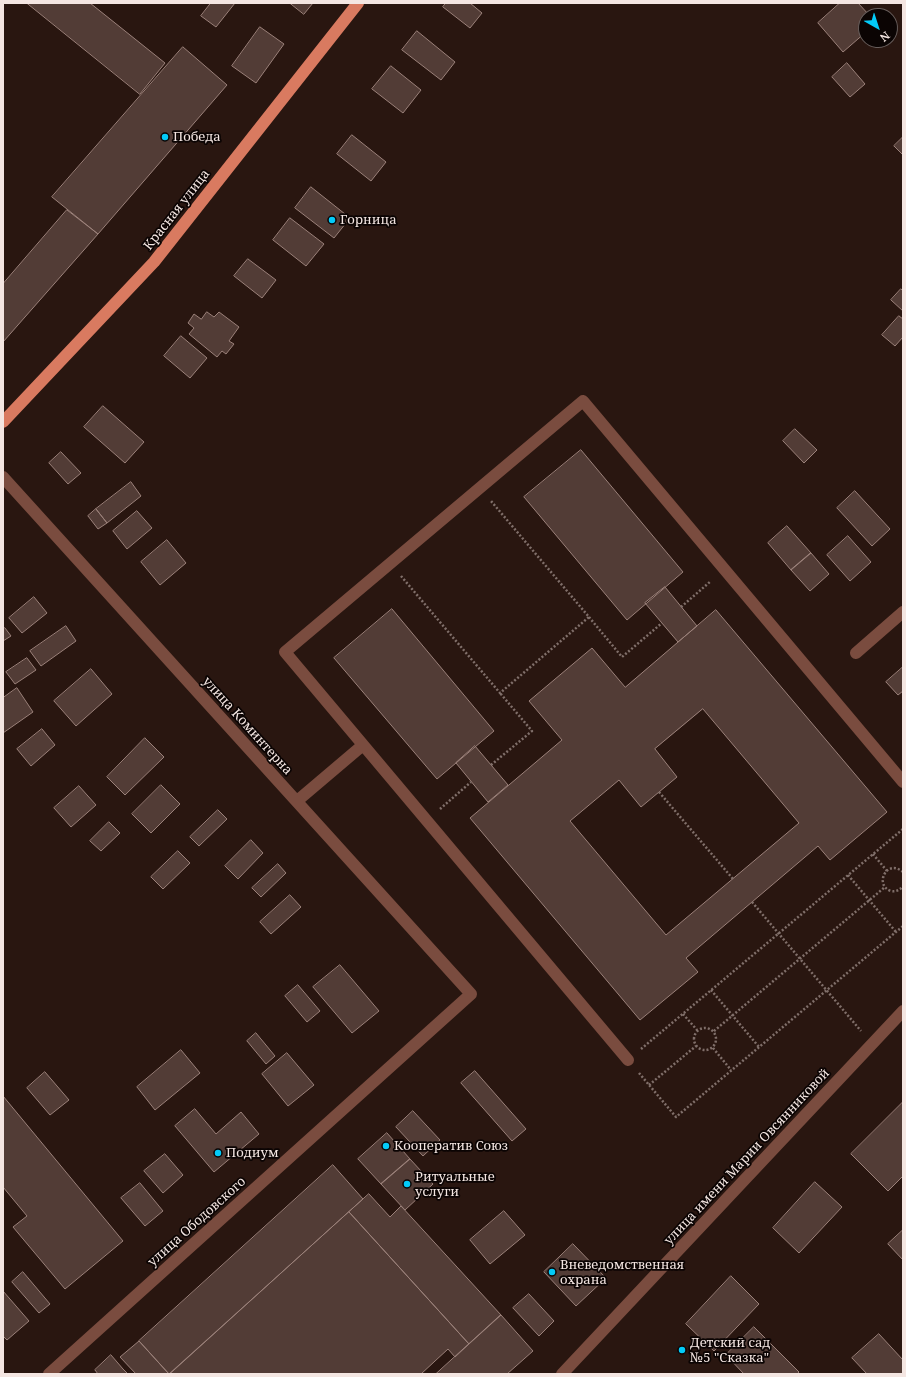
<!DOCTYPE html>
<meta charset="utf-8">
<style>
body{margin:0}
#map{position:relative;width:906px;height:1377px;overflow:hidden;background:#291610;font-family:"Noto Serif",serif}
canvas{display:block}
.frame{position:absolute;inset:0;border:4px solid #f4e6e2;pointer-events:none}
.north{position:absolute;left:858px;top:8px;width:40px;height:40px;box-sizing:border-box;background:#0b0403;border:1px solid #685e5c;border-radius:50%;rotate:141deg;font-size:11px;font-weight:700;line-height:16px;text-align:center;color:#f4e6e2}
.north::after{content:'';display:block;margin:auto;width:14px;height:18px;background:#03cbf9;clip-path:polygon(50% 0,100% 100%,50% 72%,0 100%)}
</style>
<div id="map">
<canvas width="906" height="1377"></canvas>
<div class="frame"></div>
<div class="north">N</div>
</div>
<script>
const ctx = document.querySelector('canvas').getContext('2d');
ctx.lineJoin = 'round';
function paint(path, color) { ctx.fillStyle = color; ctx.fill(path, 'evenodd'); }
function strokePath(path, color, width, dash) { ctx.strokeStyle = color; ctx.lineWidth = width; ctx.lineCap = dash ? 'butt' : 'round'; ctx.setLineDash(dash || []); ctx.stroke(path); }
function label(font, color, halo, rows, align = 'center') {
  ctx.font = font + ' "Noto Serif",serif'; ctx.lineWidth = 3.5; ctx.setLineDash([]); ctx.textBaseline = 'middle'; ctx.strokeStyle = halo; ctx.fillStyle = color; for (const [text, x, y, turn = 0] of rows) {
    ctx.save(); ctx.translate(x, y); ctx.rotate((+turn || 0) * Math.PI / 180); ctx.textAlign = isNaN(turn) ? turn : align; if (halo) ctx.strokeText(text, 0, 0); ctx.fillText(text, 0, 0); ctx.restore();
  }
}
const building = new Path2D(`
 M27,3H90L165,63L140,94Z
 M211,3H235L216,27L201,16Z
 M290,3H313L304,14Z
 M446,3H470L482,13L470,28L443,7Z
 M840,3H858L870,16H866V32L843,52L818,23Z
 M260,27L284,44L256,83L232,66Z
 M417,31L455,62L441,80L402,50Z
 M183,47L227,85L98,234L52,197Z
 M847,63L865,84L850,97L832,77Z
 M391,66L421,90L403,113L372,89Z
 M352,135L386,162L371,181L337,154Z
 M903,137V155L894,146Z
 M311,187L350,218L334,238L295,208Z
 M67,210L98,234L3,342V284Z
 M290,218L324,244L306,266L273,240Z
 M248,259L276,280L262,298L234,276Z
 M901,289L903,291V311L891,300Z
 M207,312L214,317L219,312L239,327L229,341L234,344L226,354L222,351L217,357L189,334L194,328L188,323L194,314L201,319Z
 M899,316L903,319V337L895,346L882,335Z
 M181,336L207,358L190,378L164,356Z
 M103,406L144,442L125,463L84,427Z
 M795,429L817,450L804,463L783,441Z
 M581,450L683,572L627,620L524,497Z
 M61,452L81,473L68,484L49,463Z
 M131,482L141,496L107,523L96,509Z
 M855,491L890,529L872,546L837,508Z
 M96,509L107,523L98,529L88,516Z
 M137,511L152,528L127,549L113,531Z
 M787,526L811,553L791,570L768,543Z
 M848,536L871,562L850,581L827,555Z
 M167,540L186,563L160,585L141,562Z
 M811,553L829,574L810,591L791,570Z
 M665,587L697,626L678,642L645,603Z
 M34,597L47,613L22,633L9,618Z
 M392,609L494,731L437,779L334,658Z
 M716,610L887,812L830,860L818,846L686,958L698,972L640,1020L470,818L562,740L529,701L592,648L625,687ZM703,709L799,823L666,935L570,821L619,780L641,807L677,777L655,749Z
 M66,626L76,641L41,666L30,651Z
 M5,628L11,636L3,641V629Z
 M27,658L36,670L15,684L6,672Z
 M903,667V691L898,695L886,682Z
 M91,669L112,694L76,726L54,701Z
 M17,688L33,712L3,733V698Z
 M42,729L55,745L31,766L17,749Z
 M145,738L164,757L125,795L107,777Z
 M475,746L508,785L488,802L456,763Z
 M161,785L180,804L151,833L132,814Z
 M79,786L96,805L71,827L54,808Z
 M218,810L227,819L199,846L190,837Z
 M109,822L120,833L101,851L90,841Z
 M251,840L263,853L238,879L225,866Z
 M178,851L190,863L163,889L151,877Z
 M278,864L286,873L261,897L252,888Z
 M290,895L301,907L271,934L260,922Z
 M340,965L379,1011L352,1033L313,987Z
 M298,985L320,1011L307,1022L285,996Z
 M256,1033L275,1056L266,1064L247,1041Z
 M181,1050L200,1073L155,1110L137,1087Z
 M287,1053L314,1085L288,1106L262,1074Z
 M475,1071L526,1129L512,1141L461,1083Z
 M45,1072L69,1100L50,1115L27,1088Z
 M3,1096L123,1241L65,1289L13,1227L27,1216L3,1187Z
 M903,1102V1176L888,1191L851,1154Z
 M195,1109L216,1134L241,1112L259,1134L214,1172L175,1126Z
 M413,1111L440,1140L423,1156L396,1127Z
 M387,1133L410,1159L381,1184L358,1159Z
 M165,1154L183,1175L163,1193L144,1171Z
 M410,1159L433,1184L405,1210L381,1184Z
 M333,1165L363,1199L169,1374L139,1341Z
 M815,1182L842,1207L799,1253L773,1228Z
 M140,1183L163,1211L145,1226L121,1198Z
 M369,1194L390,1217L401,1206L501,1315L469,1344L349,1212Z
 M504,1211L525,1235L490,1264L470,1240Z
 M349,1212L469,1344L455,1357L448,1349L421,1374H136L120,1357L139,1341L169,1374Z
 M903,1230V1260L888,1244Z
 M573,1244L606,1278L576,1306L544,1272Z
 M23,1272L50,1304L39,1313L12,1282Z
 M731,1276L759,1304L714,1351L686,1324Z
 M3,1291L29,1321L7,1340L3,1336Z
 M529,1294L554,1321L539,1336L513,1308Z
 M501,1315L533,1351L507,1374H436Z
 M754,1327L799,1372L797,1374H744L726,1355Z
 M879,1334L903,1360V1374H867L852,1358Z
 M111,1355L123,1369L128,1374H98L95,1370Z`);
const path = new Path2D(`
 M401,576L500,693L589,617L491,501
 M681,607L711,581
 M589,617L622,657L662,623
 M491,765L532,731L500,693
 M659,792L733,879
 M440,809L471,782
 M873,854L887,871
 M903,872C886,858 874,886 891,891C896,892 900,890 903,886
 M848,875L896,932
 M752,902L861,1031
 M711,990L759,1047
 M683,1014L697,1030
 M694 1039a11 11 0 1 1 22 0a11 11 0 1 1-22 0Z
 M714,1031L885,887
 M713,1048L731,1070
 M641,1049L903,829
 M639,1073L676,1117L903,926
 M649,1085L696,1046`);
const minor = new Path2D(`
 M3,477L471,994L49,1374
 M856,653L903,612
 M297,801L363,745
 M628,1060L285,652L583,401L903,782
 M562,1374L903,1011`);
const major = new Path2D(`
 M3,422L154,262L358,3`);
const markers = [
 [165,137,4,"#03cbf9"],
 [332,220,4,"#03cbf9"],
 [386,1146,4,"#03cbf9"],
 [218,1153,4,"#03cbf9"],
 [407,1184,4,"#03cbf9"],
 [552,1272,4,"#03cbf9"],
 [682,1350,4,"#03cbf9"]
];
const poiNames = [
 ["Победа",173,137],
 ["Горница",340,220],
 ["Кооператив Союз",394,1146],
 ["Подиум",226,1153],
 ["Ритуальные",415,1177],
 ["услуги",415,1192],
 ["Вневедомственная",560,1265],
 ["охрана",560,1280],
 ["Детский сад",690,1343],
 ["№5 \"Сказка\"",690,1358]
];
const streetNames = [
 ["Красная улица",177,210,-52],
 ["улица Коминтерна",247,726,48],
 ["улица имени Марии Овсянниковой",747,1157,-47],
 ["улица Ободовского",197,1222,-42]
];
paint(building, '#523c36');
strokePath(building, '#9b817a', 1);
strokePath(path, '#806f6a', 2.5, [2, 2]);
strokePath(minor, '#7a4c3f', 12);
strokePath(major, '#d97a60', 12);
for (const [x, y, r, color] of markers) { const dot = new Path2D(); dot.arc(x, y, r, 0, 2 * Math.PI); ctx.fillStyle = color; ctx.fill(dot); strokePath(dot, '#0b0403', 1.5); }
label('13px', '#f4e6e2', '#0b0403', poiNames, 'left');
label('13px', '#f4e6e2', '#0b0403', streetNames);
</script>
